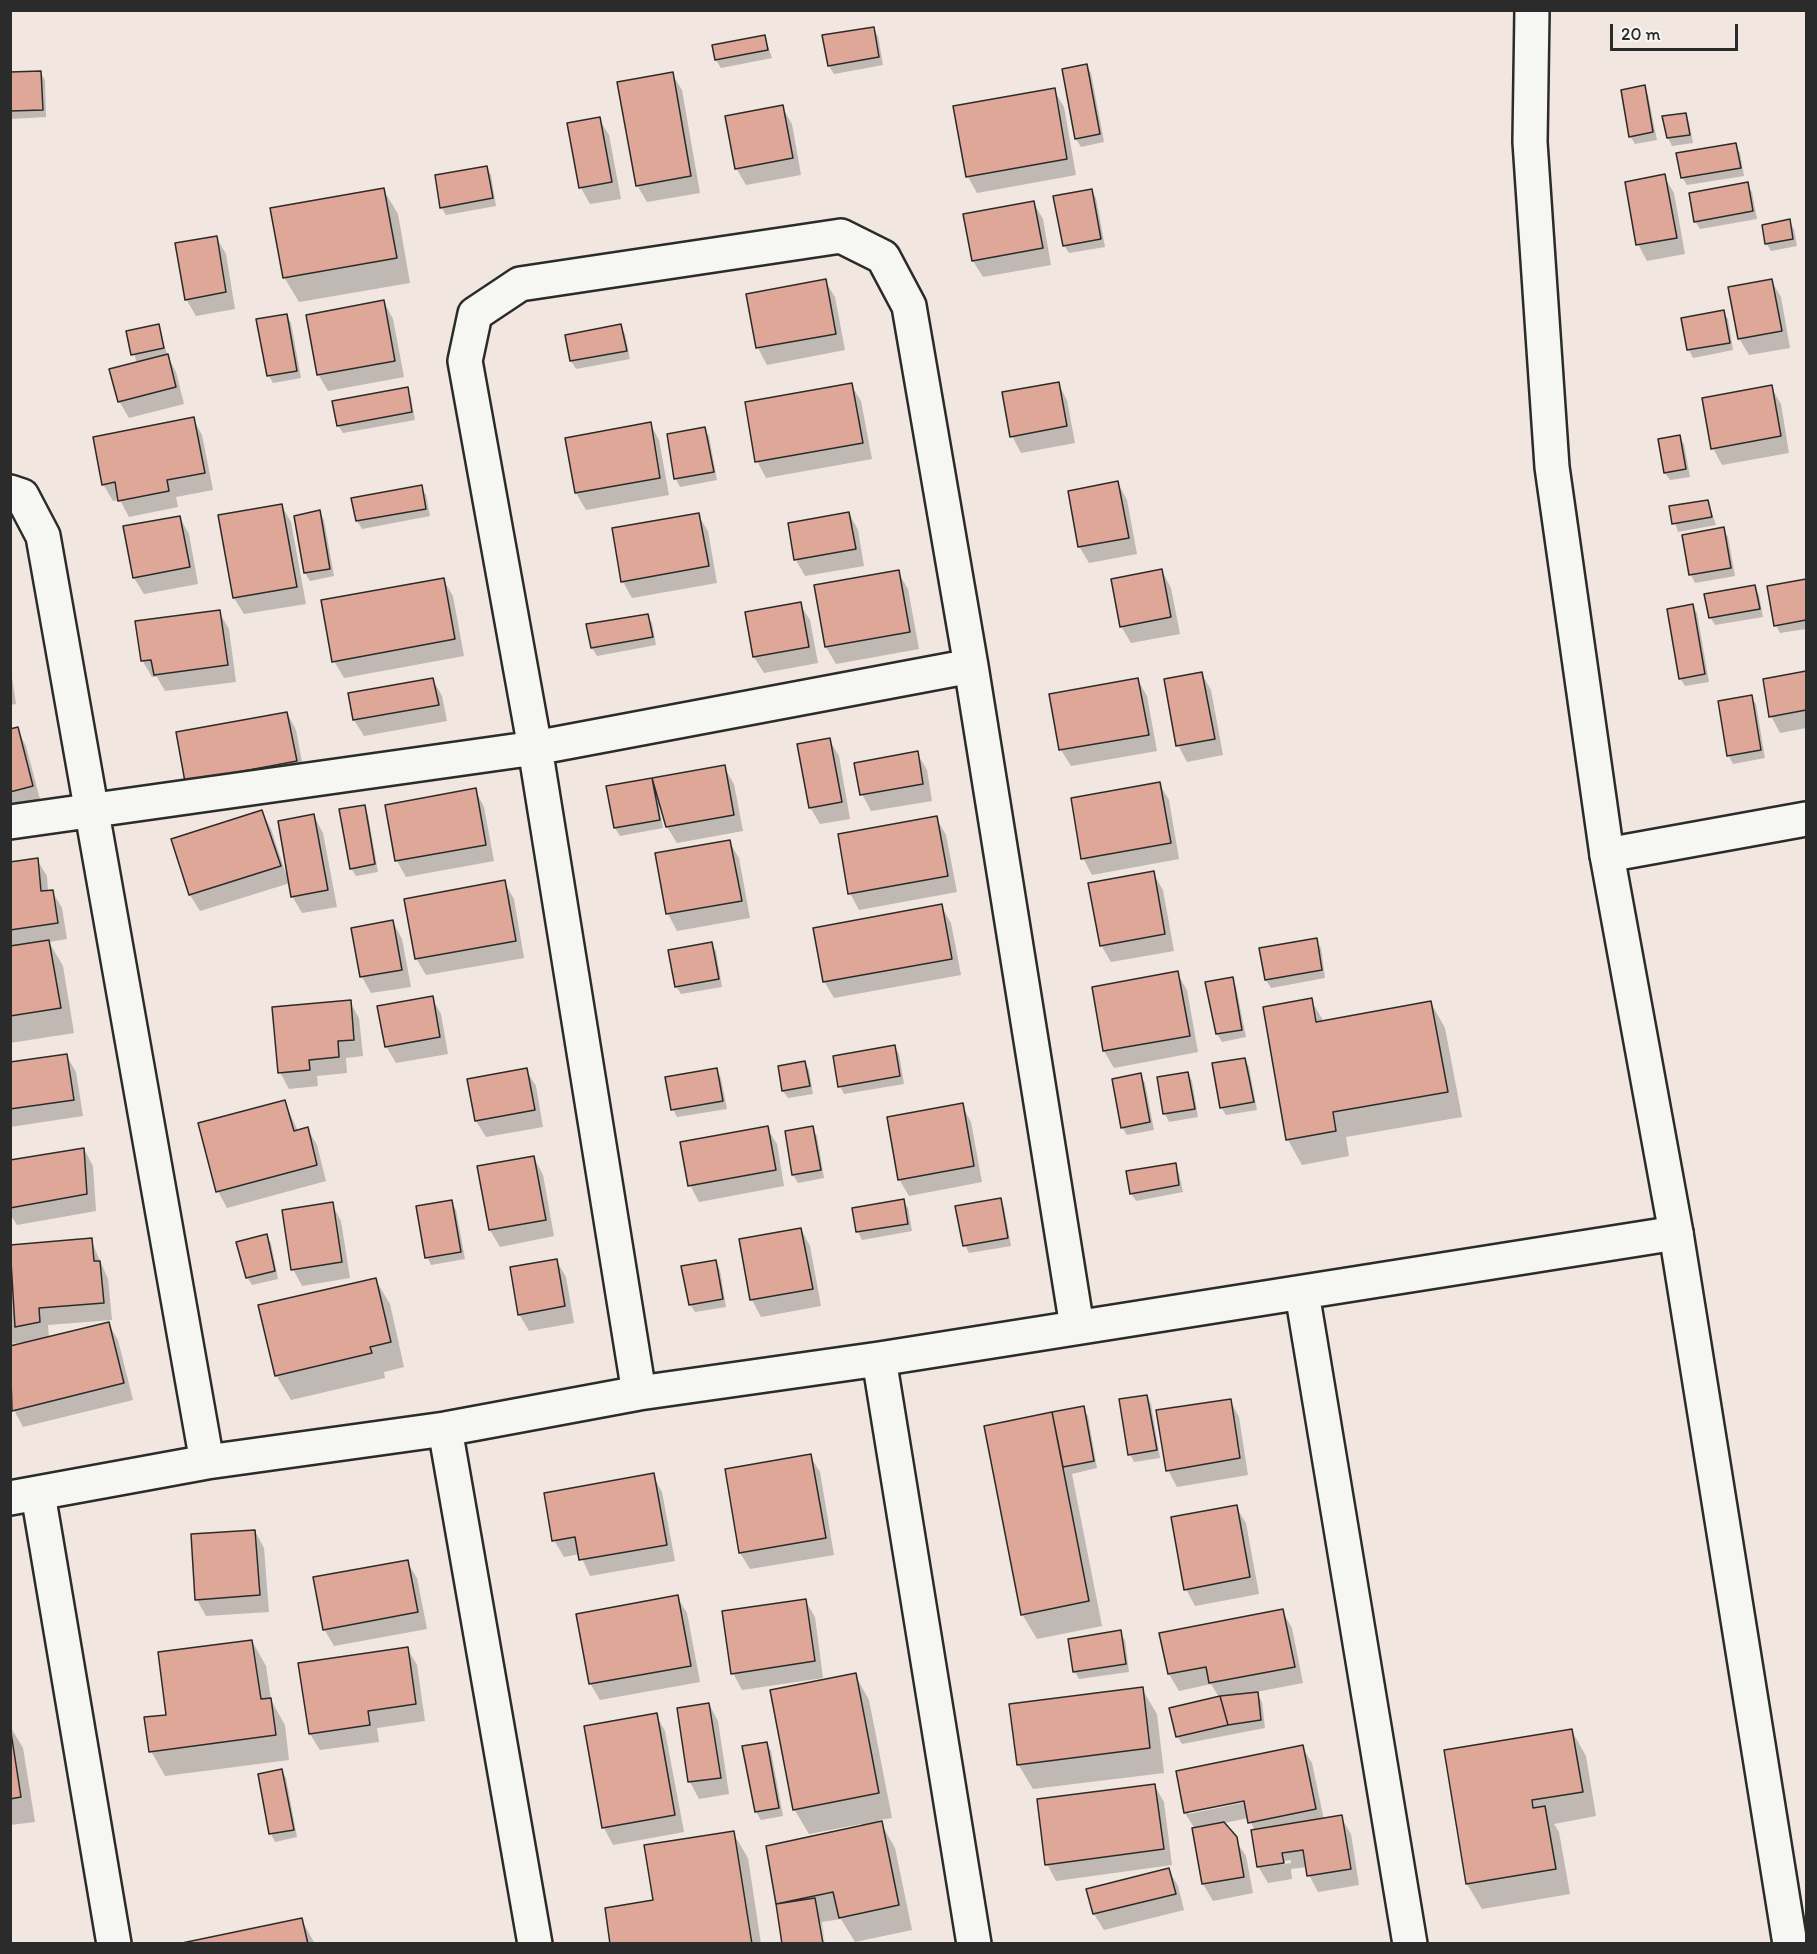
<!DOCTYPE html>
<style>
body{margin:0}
#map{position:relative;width:1817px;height:1954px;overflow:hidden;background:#f1e6e0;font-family:Itim,sans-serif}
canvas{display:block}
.frame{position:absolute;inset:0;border:12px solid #2b2b2b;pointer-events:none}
.scale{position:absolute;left:1610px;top:24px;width:128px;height:27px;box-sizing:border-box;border:3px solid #2b2b2b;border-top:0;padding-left:8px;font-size:18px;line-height:21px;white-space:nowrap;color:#2b2b2b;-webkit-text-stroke:4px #f6f6f2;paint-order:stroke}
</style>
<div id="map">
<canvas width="1817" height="1954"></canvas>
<div class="frame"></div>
<div class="scale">20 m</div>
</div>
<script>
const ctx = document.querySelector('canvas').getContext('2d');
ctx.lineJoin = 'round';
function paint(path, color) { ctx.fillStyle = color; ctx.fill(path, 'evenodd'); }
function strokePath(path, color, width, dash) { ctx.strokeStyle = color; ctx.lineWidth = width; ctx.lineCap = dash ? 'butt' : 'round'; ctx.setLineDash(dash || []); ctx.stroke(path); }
const shadow = new Path2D(`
 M873,28L878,36L883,65L834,74L829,66Z
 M765,37L772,58L721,68L716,60Z
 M1086,65L1091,73L1104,142L1081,147L1076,139Z
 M40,72L45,80L46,117L10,119V73Z
 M672,74L682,90L700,193L647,202L637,185Z
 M1644,87L1648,95L1657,140L1635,144L1630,136Z
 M1054,90L1064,107L1076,175L977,193L968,177Z
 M782,107L792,124L801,175L746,185L736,168Z
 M1685,114L1689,122L1693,143L1672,146L1668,138L1664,118Z
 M599,119L609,135L621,199L590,204L581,188L569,124Z
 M1735,145L1740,153L1744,176L1687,185L1682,177Z
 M486,167L491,175L496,206L446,215L441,207Z
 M1664,176L1674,193L1685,254L1647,261L1638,244Z
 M1747,184L1752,192L1757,219L1700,229L1695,221Z
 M383,189L398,214L410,283L299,302L284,277Z
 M1091,190L1096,198L1105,247L1069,253L1064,245Z
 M1033,202L1043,219L1051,265L983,277L973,261Z
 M1789,221L1794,229L1797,246L1771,251L1766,243Z
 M216,237L226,254L235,309L196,316L186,299Z
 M1771,280L1781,297L1790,348L1749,355L1739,338Z
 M825,281L835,297L845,350L767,365L758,348L748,295Z
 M384,302L393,319L404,377L328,391L318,374Z
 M1723,312L1728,319L1733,350L1693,358L1689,350L1683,319Z
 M286,315L291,323L301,378L273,383L269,376Z
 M158,326L168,357L176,372L184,404L129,418L119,401L137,363L127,333Z
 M620,326L625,334L630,359L576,369L571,361L567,336Z
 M1058,383L1067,400L1075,443L1021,453L1012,436Z
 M851,385L861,401L872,459L766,478L757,461Z
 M1771,387L1781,404L1789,453L1722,465L1713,448Z
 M407,389L411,397L415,420L343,433L338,425Z
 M193,419L202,435L213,490L176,497L178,507L129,517L120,500L113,501L103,484Z
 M650,423L659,440L669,495L586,510L576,493L567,439Z
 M704,428L709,436L717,480L680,487L676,479L668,435Z
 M1679,437L1684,444L1690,477L1670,480L1665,473Z
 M1118,483L1127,500L1137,554L1089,563L1079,546Z
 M421,487L426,495L430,516L362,529L357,521Z
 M1708,501L1716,525L1678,532L1670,507Z
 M282,506L291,522L306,604L244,614L234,598L220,517Z
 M320,512L324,520L334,576L310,581L305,573Z
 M849,513L858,530L864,566L805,576L796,560Z
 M698,515L708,531L717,583L632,598L623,582Z
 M180,518L189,534L198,584L144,594L134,578Z
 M1723,529L1728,537L1735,576L1695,583L1691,575L1684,536Z
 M1162,571L1171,588L1180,634L1131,643L1121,626Z
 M898,572L908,589L919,649L836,664L826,647L816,587Z
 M443,579L453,596L464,656L344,678L334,661Z
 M1806,580V629L1780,633L1776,625L1769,587Z
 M1755,587L1759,595L1763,617L1715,625L1710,617Z
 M800,604L810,620L818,663L764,673L754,657Z
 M1692,605L1697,613L1709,682L1685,686L1680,678Z
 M219,612L229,629L236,682L165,691L157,677H152L142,660Z
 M647,615L652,623L656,645L597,656L592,648L588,626Z
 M10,664L16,704L10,705Z
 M1806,672V728L1780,733L1771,716L1764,680Z
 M1202,674L1211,690L1223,755L1187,762L1178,745Z
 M433,680L442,696L447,721L364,736L354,720Z
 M1138,680L1147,696L1157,751L1071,766L1061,750Z
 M1751,697L1756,704L1765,758L1733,764L1729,756L1720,702Z
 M287,713L296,730L305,778L186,781Z
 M17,729L26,746L41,803L10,811V731Z
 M829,739L839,756L850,819L820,824L810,807Z
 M917,753L927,770L932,801L871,811L862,794Z
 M724,767L734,784L743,831L677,843L667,827L662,807H659L663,828L620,836L615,828L608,787Z
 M1159,783L1169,800L1179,859L1092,875L1083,858Z
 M475,790L484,807L494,861L406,877L397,861Z
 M364,807L368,815L378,872L356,876L351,868Z
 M262,812L271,829L286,874L314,816L323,833L337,907L302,913L292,896L290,883L200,911L190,895L173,840Z
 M936,818L946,835L957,892L859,910L850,893Z
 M729,841L739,858L750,918L677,931L668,914L657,854Z
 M37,860L47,876L48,892L52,891L62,908L67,939L49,942L63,966L74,1033L10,1043V864Z
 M1153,873L1163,890L1174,951L1111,962L1101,945Z
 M504,882L514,899L524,958L426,975L416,958Z
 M941,906L951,923L961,975L834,998L824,981Z
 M393,922L402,939L411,987L371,993L362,977Z
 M1316,940L1321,948L1325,978L1271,988L1266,980Z
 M711,944L716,951L722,987L681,994L676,986Z
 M1177,973L1187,990L1198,1052L1114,1068L1104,1051L1093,988Z
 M1232,979L1236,987L1246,1037L1222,1042L1217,1034Z
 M432,998L441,1014L448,1054L396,1063L386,1046Z
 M1311,1000L1324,1022L1431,1003L1445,1028L1462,1117L1346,1137L1349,1156L1302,1165L1288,1140Z
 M350,1002L359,1018L363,1056L346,1058L347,1073L317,1076L318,1086L289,1089L280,1072Z
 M894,1046L899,1054L904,1084L844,1094L840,1086Z
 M66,1055L76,1072L83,1116L10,1127V1064Z
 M1245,1059L1249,1067L1257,1110L1226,1115L1221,1107Z
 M804,1062L809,1070L813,1094L788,1098L783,1091Z
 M526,1070L536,1086L543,1127L486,1137L476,1121Z
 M716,1070L721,1078L727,1109L677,1117L673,1109Z
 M1188,1073L1192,1081L1198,1117L1169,1122L1165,1114Z
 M1140,1075L1145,1083L1154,1130L1127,1135L1122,1127Z
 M284,1101L298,1131L307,1128L317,1145L326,1181L227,1208L218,1191Z
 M962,1105L971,1122L982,1182L909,1196L899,1179Z
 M767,1128L777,1144L784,1186L699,1202L690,1185Z
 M812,1128L817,1136L824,1178L798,1183L793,1175L786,1133Z
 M84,1149L93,1166L96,1211L17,1225L10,1214V1161Z
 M534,1158L543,1175L554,1236L500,1247L490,1230L479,1168Z
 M1175,1165L1179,1173L1183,1192L1136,1201L1131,1193Z
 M1000,1199L1004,1207L1011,1246L969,1253L965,1245Z
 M903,1200L908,1208L912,1231L862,1240L858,1232L854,1209Z
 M451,1202L456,1210L465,1259L431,1265L427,1257Z
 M332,1204L341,1221L350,1278L302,1286L293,1269Z
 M801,1229L810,1246L821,1306L761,1317L752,1300L741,1240Z
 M266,1236L271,1243L278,1279L252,1285L247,1277Z
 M91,1240L108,1279L112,1320L48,1325L49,1338L108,1323L118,1340L133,1400L23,1427L14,1410L10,1397V1348L24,1344V1342L10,1344V1289L15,1298Z
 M556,1260L566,1277L574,1323L529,1331L519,1314Z
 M716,1262L720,1270L726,1307L695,1312L690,1304Z
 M375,1279L390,1304L404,1367L384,1372L385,1378L291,1400L276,1375Z
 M1147,1396L1151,1404L1160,1458L1134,1462L1130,1454Z
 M1230,1400L1239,1417L1248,1475L1177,1487L1168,1470Z
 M1083,1408L1088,1416L1097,1468L1072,1474L1102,1626L1037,1639L1022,1614L986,1427Z
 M810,1456L820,1472L834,1555L750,1569L740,1553Z
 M653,1475L662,1492L675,1561L590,1576L580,1554L564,1557L554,1540Z
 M1236,1507L1246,1523L1259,1594L1195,1606L1186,1589Z
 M255,1531L264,1548L269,1612L206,1616L197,1600Z
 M407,1562L417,1578L427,1629L334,1646L324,1629Z
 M677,1597L687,1613L700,1682L600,1700L590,1683Z
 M805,1600L815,1617L823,1678L742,1690L733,1673Z
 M1282,1611L1292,1628L1303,1683L1256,1692L1262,1702L1265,1728L1182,1744L1177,1736L1219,1697L1211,1684L1179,1691L1169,1674L1161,1634Z
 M1120,1632L1125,1640L1129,1672L1079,1679L1075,1672Z
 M252,1641L266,1666L271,1700L285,1725L289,1760L165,1776L151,1751Z
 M407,1648L417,1665L425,1721L377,1728L379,1742L320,1750L310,1734Z
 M855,1675L869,1700L892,1818L879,1820L895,1848L912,1930L855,1942L841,1919L822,1922L825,1944L821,1923H818L822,1944H784L768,1847L862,1827L861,1824L809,1834L794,1809Z
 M1142,1689L1157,1714L1164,1773L1033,1789L1018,1764Z
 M709,1704L718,1721L729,1794L699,1799L690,1782L679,1709Z
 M656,1715L665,1731L684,1832L613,1845L604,1828L586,1727Z
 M10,1726L23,1748L35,1822L10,1825Z
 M1572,1731L1586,1756L1596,1816L1554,1824L1559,1832L1570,1894L1482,1909L1467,1884Z
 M766,1743L771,1751L783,1816L761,1820L756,1812Z
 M1302,1747L1312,1763L1324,1820L1341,1817L1351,1834L1359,1885L1318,1892L1309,1875L1307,1867L1291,1869L1292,1879L1268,1883L1258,1866L1255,1831L1249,1818L1224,1823L1246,1856L1253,1893L1213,1901L1203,1884L1195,1829L1185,1813L1178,1773ZM1251,1798V1801L1189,1814V1811ZM1291,1860V1863L1263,1867V1864Z
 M282,1771L286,1778L297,1837L275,1842L271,1834Z
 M1154,1785L1164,1802L1172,1865L1056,1881L1047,1864Z
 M733,1833L748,1858L761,1944H611Z
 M1169,1870L1178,1886L1184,1910L1104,1930L1094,1914L1088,1890Z
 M301,1919L315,1944H189Z`);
const building = new Path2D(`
 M874,27L879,57L828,66L822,35Z
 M765,35L768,50L715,60L712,45Z
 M1087,64L1100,134L1075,139L1062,69Z
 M41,71L43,110L10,111V72Z
 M673,72L691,176L636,186L617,82Z
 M1645,85L1653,132L1629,137L1621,90Z
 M1055,88L1067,159L966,177L953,106Z
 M783,105L793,158L735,169L725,116Z
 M1686,113L1690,135L1667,138L1662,116Z
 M600,117L612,182L579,188L567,123Z
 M1736,143L1741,168L1681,178L1676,153Z
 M487,166L493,198L440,208L435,175Z
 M1665,174L1677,238L1636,245L1625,182Z
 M1748,182L1753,211L1694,222L1689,193Z
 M384,188L397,258L283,278L270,208Z
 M1092,189L1101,239L1063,246L1053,196Z
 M1034,201L1043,248L972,261L963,214Z
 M1790,219L1793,239L1765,244L1762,225Z
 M217,236L226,292L185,300L175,243Z
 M826,279L836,334L756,348L746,294Z
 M1772,279L1782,331L1738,339L1728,287Z
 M384,300L395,361L317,375L306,315Z
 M1724,310L1730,343L1687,350L1681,318Z
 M287,314L297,371L267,376L256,319Z
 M159,324L164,348L131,355L126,331Z
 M621,324L627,351L570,361L565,335Z
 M168,354L176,387L118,402L109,369Z
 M1059,382L1067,426L1010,437L1002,392Z
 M852,383L863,443L755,462L745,402Z
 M1772,385L1781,436L1711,449L1702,398Z
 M408,387L412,412L337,426L332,401Z
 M194,417L205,473L167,480L169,491L118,501L115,482L102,485L93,437Z
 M651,422L660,478L575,493L565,438Z
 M705,427L714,472L674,479L667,434Z
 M1680,435L1686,469L1664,473L1658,439Z
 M1118,481L1129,538L1078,547L1068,491Z
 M422,485L426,509L356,521L351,498Z
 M1708,500L1712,517L1672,524L1669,506Z
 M282,504L297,587L233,598L218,515Z
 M320,510L330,569L304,573L294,516Z
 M849,512L856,549L794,560L788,523Z
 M699,513L709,566L621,582L612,528Z
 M180,516L190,567L133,578L123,526Z
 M1724,527L1731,568L1689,575L1682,535Z
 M1162,569L1171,617L1120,627L1111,579Z
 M899,570L910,632L825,647L814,585Z
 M444,578L455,639L332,662L321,600Z
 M1806,579V620L1774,626L1767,586Z
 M1755,585L1760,609L1709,618L1704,594Z
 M801,602L809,647L753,657L745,612Z
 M1693,604L1705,674L1679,679L1667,609Z
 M220,610L228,665L154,675L151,660L141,661L135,621Z
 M648,614L653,637L591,648L586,624Z
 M1806,671V710L1769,717L1763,679Z
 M1202,672L1215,739L1176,746L1164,679Z
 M433,678L439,705L353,720L348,693Z
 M1138,678L1149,735L1059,750L1049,694Z
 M1752,695L1761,750L1727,756L1718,701Z
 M287,712L297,761L185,782L176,732Z
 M18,727L33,786L10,792V729Z
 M830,738L842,802L809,808L797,744Z
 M918,751L923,784L860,795L854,763Z
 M725,765L734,815L666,827L652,778Z
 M652,778L660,820L614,828L606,786Z
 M1160,782L1171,843L1081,859L1071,798Z
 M476,788L486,845L395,861L385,805Z
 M365,805L375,864L350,869L339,809Z
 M262,810L281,866L189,895L171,839Z
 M314,814L328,890L291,897L278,821Z
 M937,816L948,876L848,894L838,834Z
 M730,840L742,901L666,914L655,853Z
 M38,858L41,891L53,890L58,923L10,930V862Z
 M1154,871L1165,934L1100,946L1088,883Z
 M505,880L516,941L415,959L404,899Z
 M942,904L952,959L823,982L813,928Z
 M393,920L402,970L360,977L351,928Z
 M1317,938L1322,970L1265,980L1259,948Z
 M49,940L61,1008L10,1016V946Z
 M712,942L719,979L675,987L668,950Z
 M1178,971L1190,1036L1103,1051L1092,987Z
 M1233,977L1242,1030L1216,1034L1205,982Z
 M433,996L440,1037L385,1047L377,1006Z
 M1312,998L1316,1022L1431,1001L1448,1092L1333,1112L1336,1131L1286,1140L1263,1007Z
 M351,1000L354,1040L338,1041L339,1057L309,1060L310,1070L278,1073L272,1007Z
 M895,1045L900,1076L838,1087L833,1056Z
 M67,1054L74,1100L10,1109V1062Z
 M1245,1058L1254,1102L1220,1108L1212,1063Z
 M805,1061L810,1086L782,1091L778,1066Z
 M527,1068L535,1110L475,1121L467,1079Z
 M717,1068L723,1101L671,1110L665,1077Z
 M1188,1072L1195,1109L1163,1114L1157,1077Z
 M1141,1073L1150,1122L1121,1128L1112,1079Z
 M285,1100L294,1131L308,1127L317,1165L216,1192L198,1123Z
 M963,1103L974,1166L898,1180L887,1117Z
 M768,1126L776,1170L688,1186L680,1142Z
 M813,1126L821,1170L792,1175L785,1131Z
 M84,1148L87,1194L10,1208V1160Z
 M534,1156L546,1220L489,1230L477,1166Z
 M1176,1163L1179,1185L1130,1194L1126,1171Z
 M1001,1198L1008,1238L963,1246L955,1206Z
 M904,1199L908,1224L856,1232L852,1208Z
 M452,1200L461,1252L425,1258L416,1206Z
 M333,1202L342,1262L291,1270L282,1210Z
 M801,1228L813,1289L750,1300L739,1239Z
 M267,1234L275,1271L246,1278L236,1242Z
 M92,1238L94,1261H100L104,1303L39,1308L40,1322L15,1327L10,1245Z
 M557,1259L565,1306L518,1315L510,1267Z
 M716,1260L723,1299L689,1305L681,1266Z
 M376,1278L391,1342L370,1347L372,1353L275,1376L258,1305Z
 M109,1322L124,1383L12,1411L10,1346Z
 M1147,1395L1157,1450L1128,1455L1119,1399Z
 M1231,1399L1240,1458L1166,1471L1156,1410Z
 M1084,1406L1094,1461L1063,1467L1052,1412Z
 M1052,1412L1089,1601L1021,1615L984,1426Z
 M811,1454L826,1538L739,1553L725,1469Z
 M654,1473L667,1545L579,1560L575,1537L552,1541L544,1493Z
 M1237,1505L1250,1577L1184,1590L1171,1517Z
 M255,1530L260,1595L195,1600L191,1534Z
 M408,1560L418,1612L323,1630L313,1577Z
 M678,1595L691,1666L589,1684L576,1614Z
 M806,1599L815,1661L731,1674L722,1611Z
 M1283,1609L1295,1667L1209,1683L1206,1667L1168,1674L1159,1633Z
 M1121,1630L1126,1664L1073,1672L1068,1639Z
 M252,1640L261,1699L271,1698L276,1735L149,1752L144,1717L166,1715L158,1652Z
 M408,1647L416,1704L368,1711L370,1725L309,1734L298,1663Z
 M856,1673L879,1793L793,1810L770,1690Z
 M1143,1687L1150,1748L1017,1765L1009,1704Z
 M1258,1692L1261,1720L1228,1725L1220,1696Z
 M1220,1696L1228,1725L1176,1737L1169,1708Z
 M709,1703L721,1778L688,1782L677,1708Z
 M657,1713L675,1815L602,1828L584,1726Z
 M10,1726L21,1797L10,1799Z
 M1572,1729L1583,1792L1532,1800L1533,1808L1545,1806L1556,1869L1466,1884L1444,1750Z
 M767,1742L779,1808L755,1812L742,1746Z
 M1303,1745L1316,1809L1248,1823L1244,1801L1184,1813L1176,1771Z
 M282,1769L294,1830L269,1834L258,1774Z
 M1155,1784L1164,1849L1045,1865L1037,1799Z
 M1342,1815L1351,1869L1307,1876L1303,1850L1282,1853L1284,1863L1257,1867L1251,1830Z
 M882,1821L899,1905L839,1918L833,1892L776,1904L766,1846Z
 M1224,1822L1237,1837L1244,1877L1202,1884L1192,1828Z
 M734,1831L752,1944H610L605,1908L653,1900L644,1845Z
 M1169,1868L1176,1894L1093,1914L1086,1889Z
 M815,1898L823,1943L782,1944L776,1904Z
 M302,1918L308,1944L182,1943Z`);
const minor = new Path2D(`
 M10,492L22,496L43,536L207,1462
 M10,822L535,748L971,666
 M1607,855L1806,819
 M1302,1293L1410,1944
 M879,1359L974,1944
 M639,1393L535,748L465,361L475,314L520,284L841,236L883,257L909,306L971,666L1077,1327
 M445,1429L535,1944
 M38,1494L114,1944
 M10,1498L207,1462L445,1429L639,1393L879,1359L1676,1233`);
const tertiary = new Path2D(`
 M1532,10L1530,142L1552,467L1607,855L1676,1233L1790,1944`);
paint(shadow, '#0003');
paint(building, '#dfa797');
strokePath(building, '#2b2b2b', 1.5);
strokePath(minor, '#2b2b2b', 38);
strokePath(tertiary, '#2b2b2b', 38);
strokePath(minor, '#f6f6f2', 33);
strokePath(tertiary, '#f6f6f2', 33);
</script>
